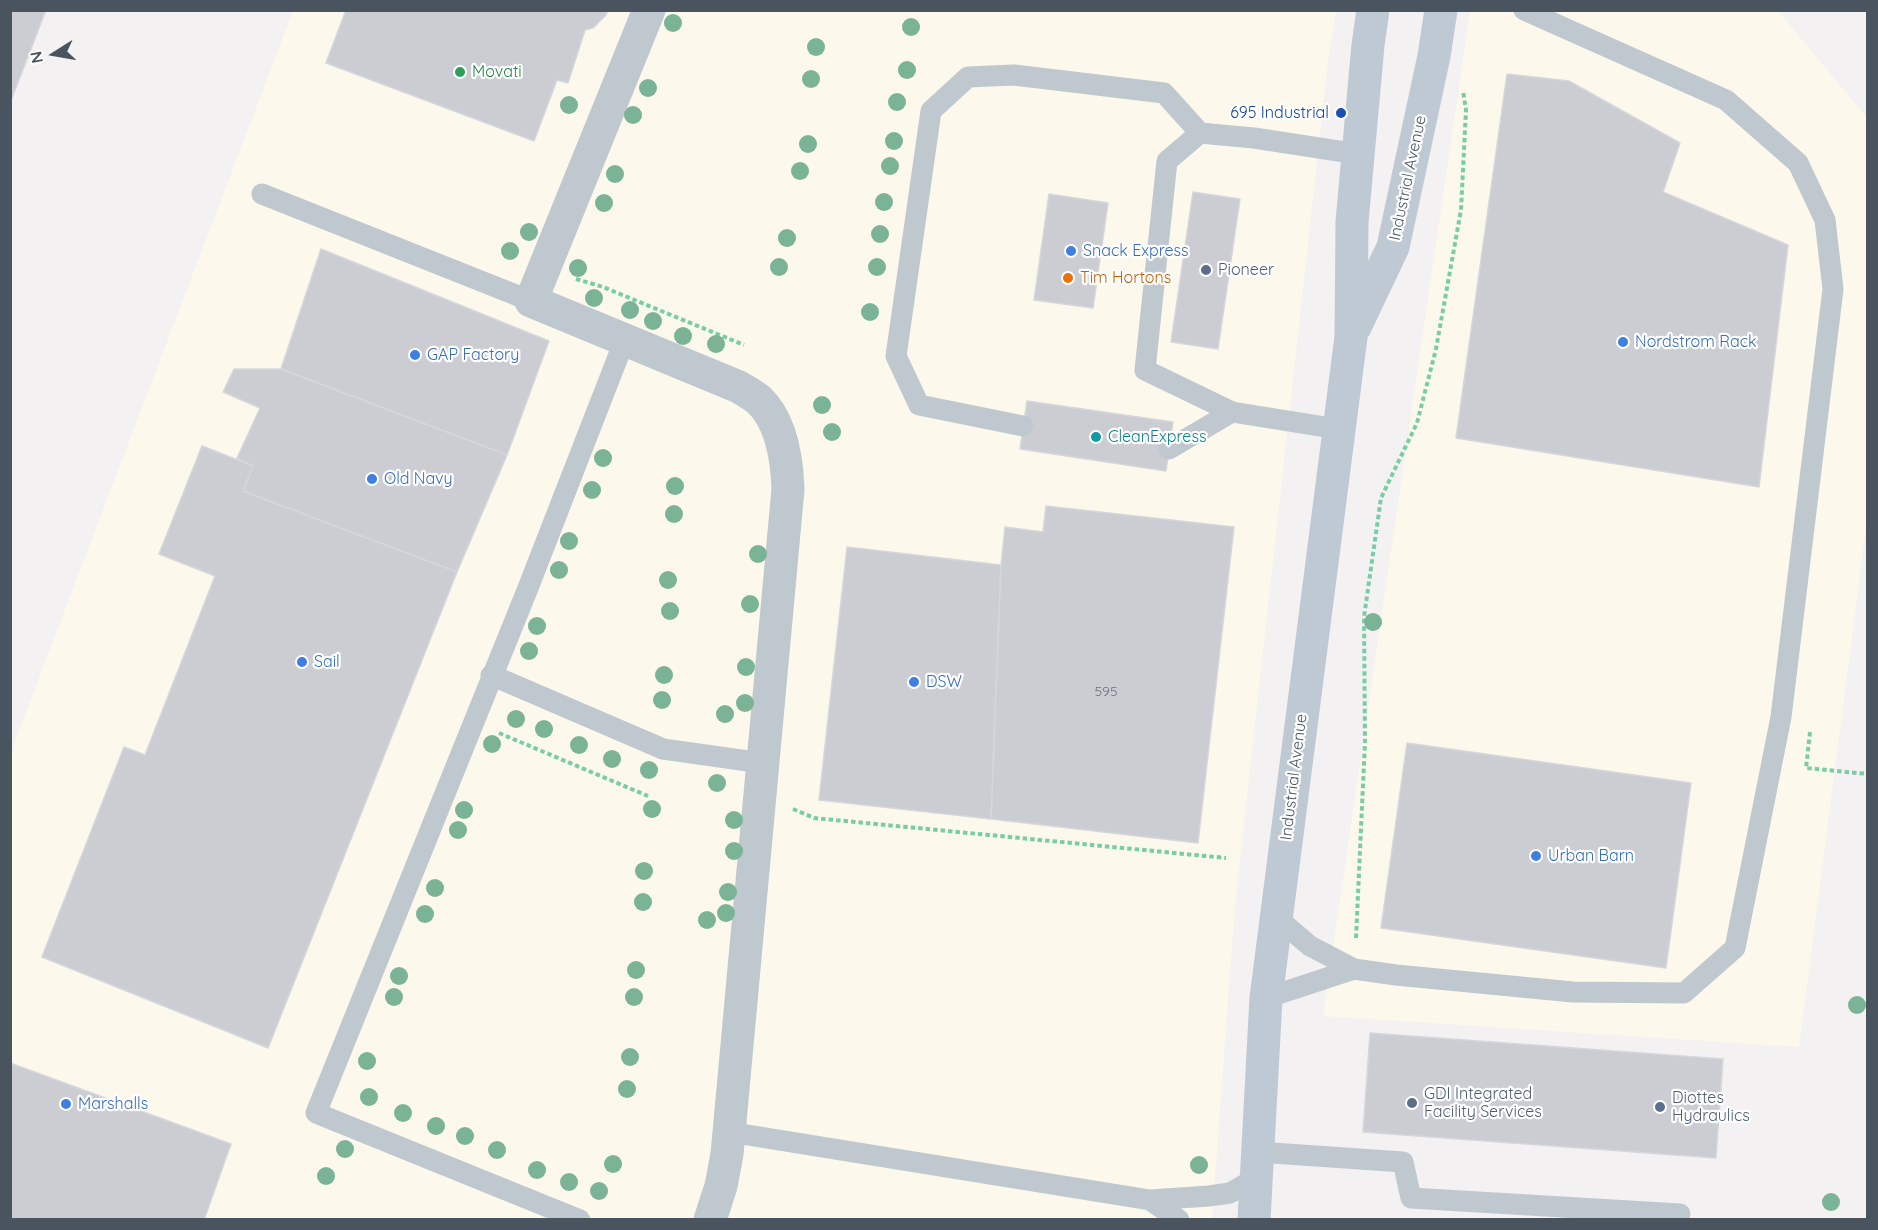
<!DOCTYPE html>
<style>
body{margin:0}
#map{position:relative;width:1878px;height:1230px;overflow:hidden;background:#f3f1f1;font-family:Quicksand,sans-serif}
canvas{display:block}
.frame{position:absolute;inset:0;border:12px solid #49545e;pointer-events:none}
.north{position:absolute;left:24px;top:24px;width:60px;height:60px;-webkit-text-stroke:4px #fff;paint-order:stroke;rotate:259deg;font-size:16px;font-weight:700;line-height:24px;text-align:center;color:#49545e}
.north::after{content:'';display:block;margin:auto;width:21px;height:27px;background:#49545e;clip-path:polygon(50% 0,100% 100%,50% 72%,0 100%)}
</style>
<div id="map">
<canvas width="1878" height="1230"></canvas>
<div class="frame"></div>
<div class="north">N</div>
</div>
<script>
const ctx = document.querySelector('canvas').getContext('2d');
ctx.lineJoin = 'round';
function paint(path, color) { ctx.fillStyle = color; ctx.fill(path, 'evenodd'); }
function strokePath(path, color, width, dash) { ctx.strokeStyle = color; ctx.lineWidth = width; ctx.lineCap = dash ? 'butt' : 'round'; ctx.setLineDash(dash || []); ctx.stroke(path); }
function label(font, color, halo, rows, align = 'center') {
  ctx.font = font + ' Quicksand,sans-serif'; ctx.lineWidth = 4.5; ctx.setLineDash([]); ctx.textBaseline = 'middle'; ctx.strokeStyle = halo; ctx.fillStyle = color; for (const [text, x, y, turn = 0] of rows) {
    ctx.save(); ctx.translate(x, y); ctx.rotate((+turn || 0) * Math.PI / 180); ctx.textAlign = isNaN(turn) ? turn : align; if (halo) ctx.strokeText(text, 0, 0); ctx.fillText(text, 0, 0); ctx.restore();
  }
}
const commercial = new Path2D(`
 M293,11H1336L1329,53L1235,906L1212,1219H11L10,754Z
 M1470,11H1778L1868,119L1867,521L1799,1047L1323,1016Z`);
const building = new Path2D(`
 M10,10H46L10,103Z
 M346,10H608L606,15L593,28L585,30L568,83L557,80L534,141L326,63Z
 M1507,74L1569,81L1680,143L1663,192L1788,245L1759,487L1456,438Z
 M1193,192L1240,199L1218,349L1171,342Z
 M1049,194L1108,203L1093,308L1034,300Z
 M321,249L549,341L507,455L281,369Z
 M234,369H281L507,455L457,572L243,491L253,466L237,458L260,408L223,392Z
 M1027,401L1173,422L1166,471L1020,449Z
 M202,446L253,466L243,491L457,572L268,1048L42,957L124,747L145,755L215,576L159,554Z
 M1046,506L1234,527L1198,843L991,819L1001,565L1005,527L1043,532Z
 M847,547L1001,565L991,819L819,800Z
 M1407,743L1691,783L1666,968L1381,928Z
 M1370,1033L1723,1059L1716,1158L1363,1132Z
 M10,1063L231,1144L204,1220H10Z`);
const path = new Path2D(`
 M576,279L603,287L744,345
 M1810,732L1806,768L1868,774
 M499,733L648,796
 M793,809L814,818L1226,858
 M1356,938L1365,742L1364,617L1381,498L1417,423L1436,349L1461,210L1466,110L1463,91`);
const lane = new Path2D(`
 M262,194L531,301
 M1023,426L919,405L896,356L931,111L968,77L1014,75L1164,93L1200,133
 M1338,429L1232,412L1145,370L1167,161L1200,133L1254,138L1358,154
 M1169,449L1232,412
 M491,675L663,749L762,763
 M1354,969L1396,975L1573,992L1684,993L1735,948L1781,717L1833,289L1825,220L1798,163L1726,100L1524,10
 M1266,998L1354,969L1310,946L1276,917
 M729,1132L1150,1200
 M1258,1152L1403,1162L1411,1198L1680,1214
 M580,1220L316,1113L528,588L625,339
 M1179,1220L1150,1200L1209,1196L1230,1193L1256,1178`);
const street = new Path2D(`
 M649,10L531,301L739,387C745,391 753,395 759,400C782,422 787,459 788,489L727,1154L721,1186L710,1220`);
const secondary = new Path2D(`
 M1355,327L1393,247L1434,56L1441,10
 M1254,1220L1266,998L1351,337L1352,222L1368,45L1373,10`);
const trees = [
 [673,23],
 [911,27],
 [816,47],
 [907,70],
 [811,79],
 [648,88],
 [897,102],
 [569,105],
 [633,115],
 [894,141],
 [808,144],
 [890,166],
 [800,171],
 [615,174],
 [884,202],
 [604,203],
 [529,232],
 [880,234],
 [787,238],
 [510,251],
 [779,267],
 [877,267],
 [578,268],
 [594,298],
 [630,310],
 [870,312],
 [653,321],
 [683,336],
 [716,344],
 [822,405],
 [832,432],
 [603,458],
 [675,486],
 [592,490],
 [674,514],
 [569,541],
 [758,554],
 [559,570],
 [668,580],
 [750,604],
 [670,611],
 [1373,622],
 [537,626],
 [529,651],
 [746,667],
 [664,675],
 [662,700],
 [745,703],
 [725,714],
 [516,719],
 [544,729],
 [492,744],
 [579,745],
 [612,759],
 [649,770],
 [717,783],
 [652,809],
 [464,810],
 [734,820],
 [458,830],
 [734,851],
 [644,871],
 [435,888],
 [728,892],
 [643,902],
 [726,913],
 [425,914],
 [707,920],
 [636,970],
 [399,976],
 [394,997],
 [634,997],
 [1857,1005],
 [630,1057],
 [367,1061],
 [627,1089],
 [369,1097],
 [403,1113],
 [436,1126],
 [465,1136],
 [345,1149],
 [497,1150],
 [613,1164],
 [1199,1165],
 [537,1170],
 [326,1176],
 [569,1182],
 [599,1191],
 [1831,1202]
];
const markers = [
 [460,72,6,"#2e9e5b"],
 [1341,113,6,"#1a4fb4"],
 [1071,251,6,"#3f7fe0"],
 [1206,270,6,"#5c6f8a"],
 [1068,278,6,"#e8710a"],
 [1623,342,6,"#3f7fe0"],
 [415,355,6,"#3f7fe0"],
 [1096,437,6,"#0f9aa8"],
 [372,479,6,"#3f7fe0"],
 [302,662,6,"#3f7fe0"],
 [914,682,6,"#3f7fe0"],
 [1536,856,6,"#3f7fe0"],
 [1412,1103,6,"#5c6f8a"],
 [66,1104,6,"#3f7fe0"],
 [1660,1107,6,"#5c6f8a"]
];
const numberNames = [
 ["595",1106,692]
];
const leisureNames = [
 ["Movati",472,72]
];
const transitNames = [
 ["695 Industrial",1329,113]
];
const streetNames = [
 ["Industrial Avenue",1408,178,-78],
 ["Industrial Avenue",1294,777,-83]
];
const shopNames = [
 ["Snack Express",1083,251],
 ["Nordstrom Rack",1635,342],
 ["GAP Factory",427,355],
 ["Old Navy",384,479],
 ["Sail",314,662],
 ["DSW",926,682],
 ["Urban Barn",1548,856],
 ["Marshalls",78,1104]
];
const serviceNames = [
 ["Pioneer",1218,270],
 ["GDI Integrated",1424,1094],
 ["Facility Services",1424,1112],
 ["Diottes",1672,1098],
 ["Hydraulics",1672,1116]
];
const foodNames = [
 ["Tim Hortons",1080,278]
];
const cultureNames = [
 ["CleanExpress",1108,437]
];
paint(commercial, '#fcf8ec');
paint(building, '#cbcdd3');
strokePath(building, '#d5d7dc', 1.5);
strokePath(path, '#79cda5', 4, [4.5, 3]);
strokePath(lane, '#bfc8cf', 21);
strokePath(street, '#bfc8cf', 33);
strokePath(secondary, '#bfc9d4', 33);
ctx.fillStyle = '#7bb397';
for (const [x, y] of trees) { ctx.beginPath(); ctx.arc(x, y, 9, 0, 2 * Math.PI); ctx.fill(); }
for (const [x, y, r, color] of markers) { const dot = new Path2D(); dot.arc(x, y, r, 0, 2 * Math.PI); ctx.fillStyle = color; ctx.fill(dot); strokePath(dot, '#fff', 2); }
label('14px', '#6a727b', null, numberNames);
label('16px', '#27864d', '#fff', leisureNames, 'left');
label('16px', '#164399', '#fff', transitNames, 'right');
label('16px', '#49545e', '#fff', streetNames);
label('16px', '#366cbe', '#fff', shopNames, 'left');
label('16px', '#4e5e75', '#fff', serviceNames, 'left');
label('16px', '#c56008', '#fff', foodNames, 'left');
label('16px', '#0d838f', '#fff', cultureNames, 'left');
</script>
